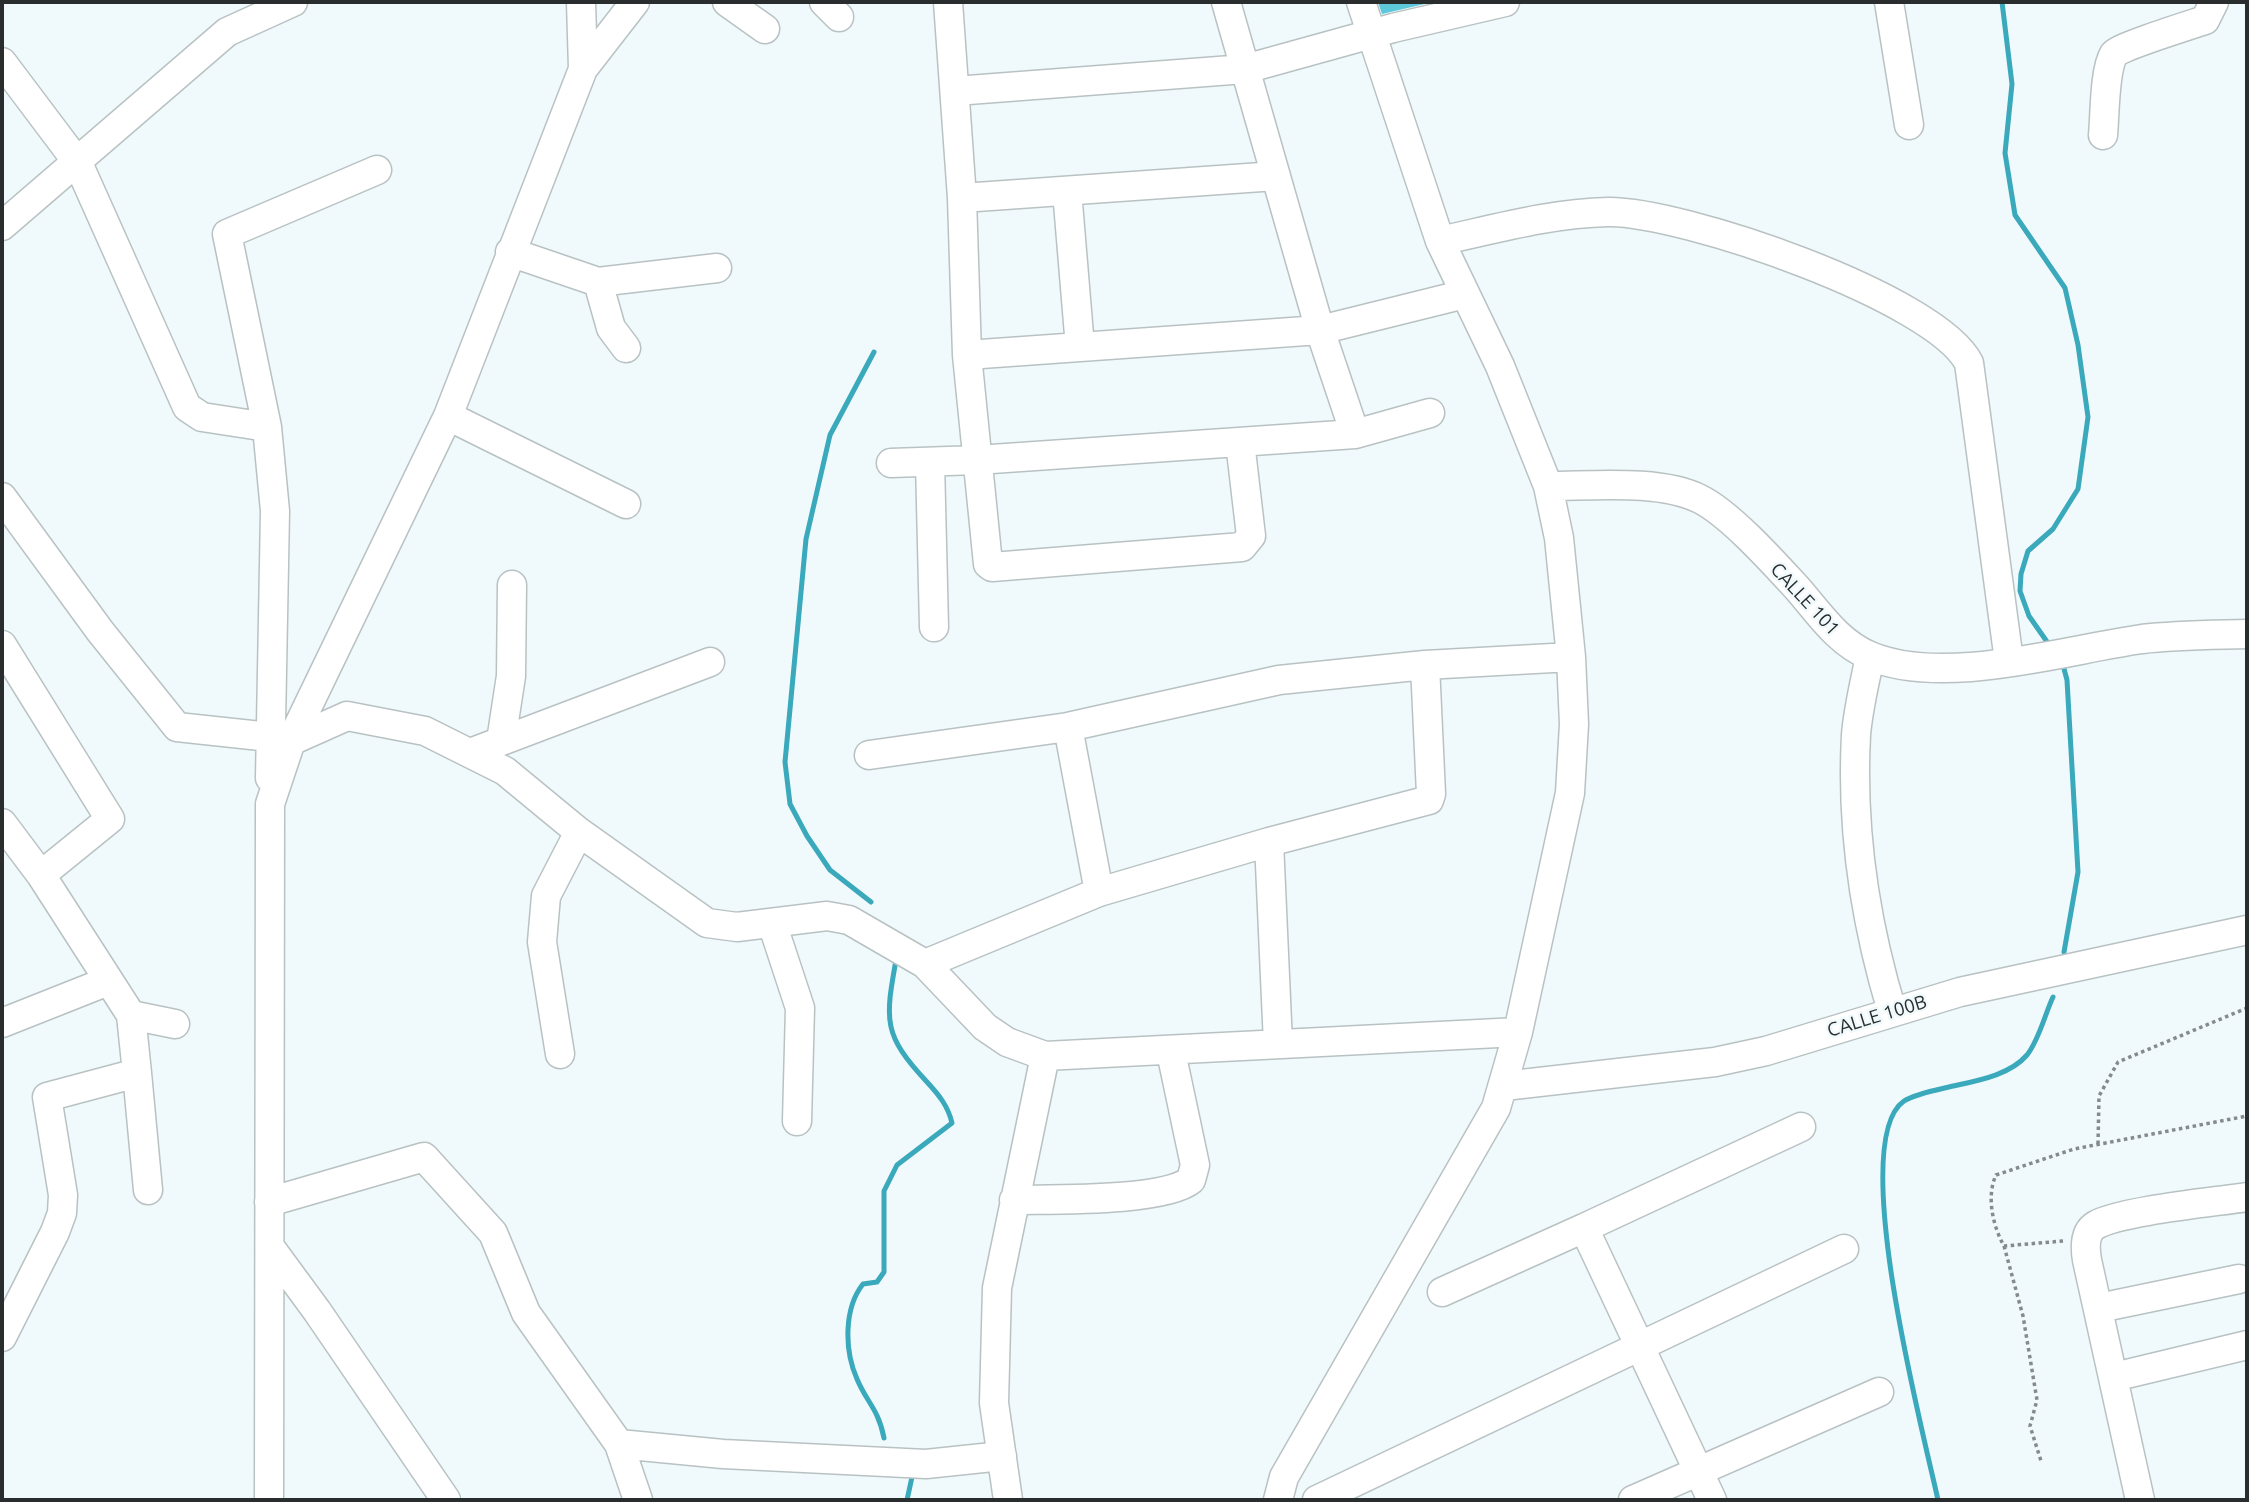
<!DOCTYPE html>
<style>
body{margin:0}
#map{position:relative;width:2249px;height:1502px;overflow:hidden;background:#f0f9fb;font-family:Ubuntu,sans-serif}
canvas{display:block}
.frame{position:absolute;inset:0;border:4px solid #2a2d2e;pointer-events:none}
</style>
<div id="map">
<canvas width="2249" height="1502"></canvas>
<div class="frame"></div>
</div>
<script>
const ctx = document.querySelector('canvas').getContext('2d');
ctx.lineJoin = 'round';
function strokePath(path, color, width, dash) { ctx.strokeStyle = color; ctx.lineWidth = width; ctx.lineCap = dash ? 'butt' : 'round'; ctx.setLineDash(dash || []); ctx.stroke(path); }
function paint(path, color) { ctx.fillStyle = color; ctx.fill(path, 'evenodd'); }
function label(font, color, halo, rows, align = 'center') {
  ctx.font = font + ' Ubuntu,sans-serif'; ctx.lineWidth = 5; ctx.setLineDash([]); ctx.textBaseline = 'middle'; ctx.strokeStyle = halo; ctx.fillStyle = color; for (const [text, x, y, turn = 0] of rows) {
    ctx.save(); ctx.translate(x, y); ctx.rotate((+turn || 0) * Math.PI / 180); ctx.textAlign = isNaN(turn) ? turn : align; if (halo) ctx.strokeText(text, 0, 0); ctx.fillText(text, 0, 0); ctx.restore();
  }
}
const stream = new Path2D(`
 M2002,2L2012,84L2005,153L2015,215L2065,288L2078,345L2088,417L2078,489L2053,529L2028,551L2021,574L2020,591L2029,616L2050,646
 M2063,665L2067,680L2078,872L2064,952
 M871,902L830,870L807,836L790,804L785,762L806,539L830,435L874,352
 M884,1438C878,1408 867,1403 857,1379C844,1350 844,1308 863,1284L877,1282L884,1272V1191L897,1165L952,1123C948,1106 939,1095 927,1082C883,1035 885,1021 896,960
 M907,1500L912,1477
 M1938,1500C1924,1435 1846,1141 1904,1101C1915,1094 1936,1090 1949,1087C1975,1081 2009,1076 2027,1055C2039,1040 2045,1014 2053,997`);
const building = new Path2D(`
 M1378,2H1433L1382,14Z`);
const path = new Path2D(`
 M2098,1144L2099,1096L2118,1062L2247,1008
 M2063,1241L2004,1246C1993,1226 1986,1197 1996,1175L2074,1149L2247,1116
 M2004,1246L2023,1316L2037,1400L2030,1426L2041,1461`);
const minor = new Path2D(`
 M581,2L583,69
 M727,2L765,29
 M824,2L839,17
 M948,2L962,198L967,355L988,564L992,567L1242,547L1251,536L1240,442
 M1226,2L1320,330L1355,434
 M1889,2L1909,125
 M2,62L78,163L187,407L202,417L267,427L275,511L270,778
 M955,91L1245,69L1393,28L1505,2
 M2103,135C2105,116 2104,70 2114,54C2119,47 2190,25 2205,20L2214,2
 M1067,191L1080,347
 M962,198L1276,176
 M2,226L227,32L293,2
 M1440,241C1495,229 1552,213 1608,212C1682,211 1936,298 1969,363L2009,661
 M510,252L598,282L717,268
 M598,282L611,328L626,348
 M967,355L1320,330L1465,294
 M448,416L626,504
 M267,427L227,234L377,170
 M930,462L934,627
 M891,463L977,460L1355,434L1430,413
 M1548,486C1592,486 1660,479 1700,499C1730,514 1773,562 1797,588C1819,613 1837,642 1870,656C1944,687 2064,650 2142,639C2176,635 2212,635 2247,634
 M2,497L100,631L177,727L270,737
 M2,645L110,819L41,875
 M1870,656C1865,682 1858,709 1856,735C1851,828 1865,922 1892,1011
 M1068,727L1099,892
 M291,741L347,716L425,731L505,771L579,832L707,923L737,927L827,916L849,920L925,964L985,1027L1007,1042L1045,1056L1518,1032
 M501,741L511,676L512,585
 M470,753L710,662
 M869,755L1068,727L1279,680L1425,665L1571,657
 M2,823L41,875L131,1015L175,1024
 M1269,842L1278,1044
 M772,923L800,1008L797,1121
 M925,964L1099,892L1269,842L1429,800L1431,794L1425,665
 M131,1015L137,1073
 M2,1023L108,981
 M560,1054L542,942L546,896L579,832
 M1504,1086L1715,1062L1766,1051L1960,992L2247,930
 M1014,1200C1051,1199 1164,1202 1191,1180L1195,1165L1171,1052
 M269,1202L424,1157L493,1233L526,1313L619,1444L638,1500
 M270,1247L317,1311L446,1500
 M1442,1292L1584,1228
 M2099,1308L2239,1279
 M2,1337L55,1232L62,1213L63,1195L47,1097L137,1073L148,1190
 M2114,1377L2247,1345
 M619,1444L723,1454L926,1464L1002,1456
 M269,1500L270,804L291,741L448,416L583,69L635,2
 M1008,1500L994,1403L997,1288L1045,1056
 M1278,1500L1284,1477L1496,1108L1518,1032L1570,793L1574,724L1571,657L1559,538L1548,486L1500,366L1440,241L1361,2
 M1317,1500L1844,1249
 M1633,1500L1879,1392
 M1712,1500L1584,1228L1801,1127
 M2140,1500L2087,1260C2085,1248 2084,1232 2096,1225C2120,1211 2215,1202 2247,1197`);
const streetNames = [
 ["CALLE 101",1805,599,47],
 ["CALLE 100B",1877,1016,-17]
];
strokePath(stream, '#39a9bb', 5);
paint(building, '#5dc8da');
strokePath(minor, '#b9c2c3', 31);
strokePath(path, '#858a8c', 3.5, [3.5, 3.5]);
strokePath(minor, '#fff', 28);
label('19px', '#2a2d2e', '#f0f9fb', streetNames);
</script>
